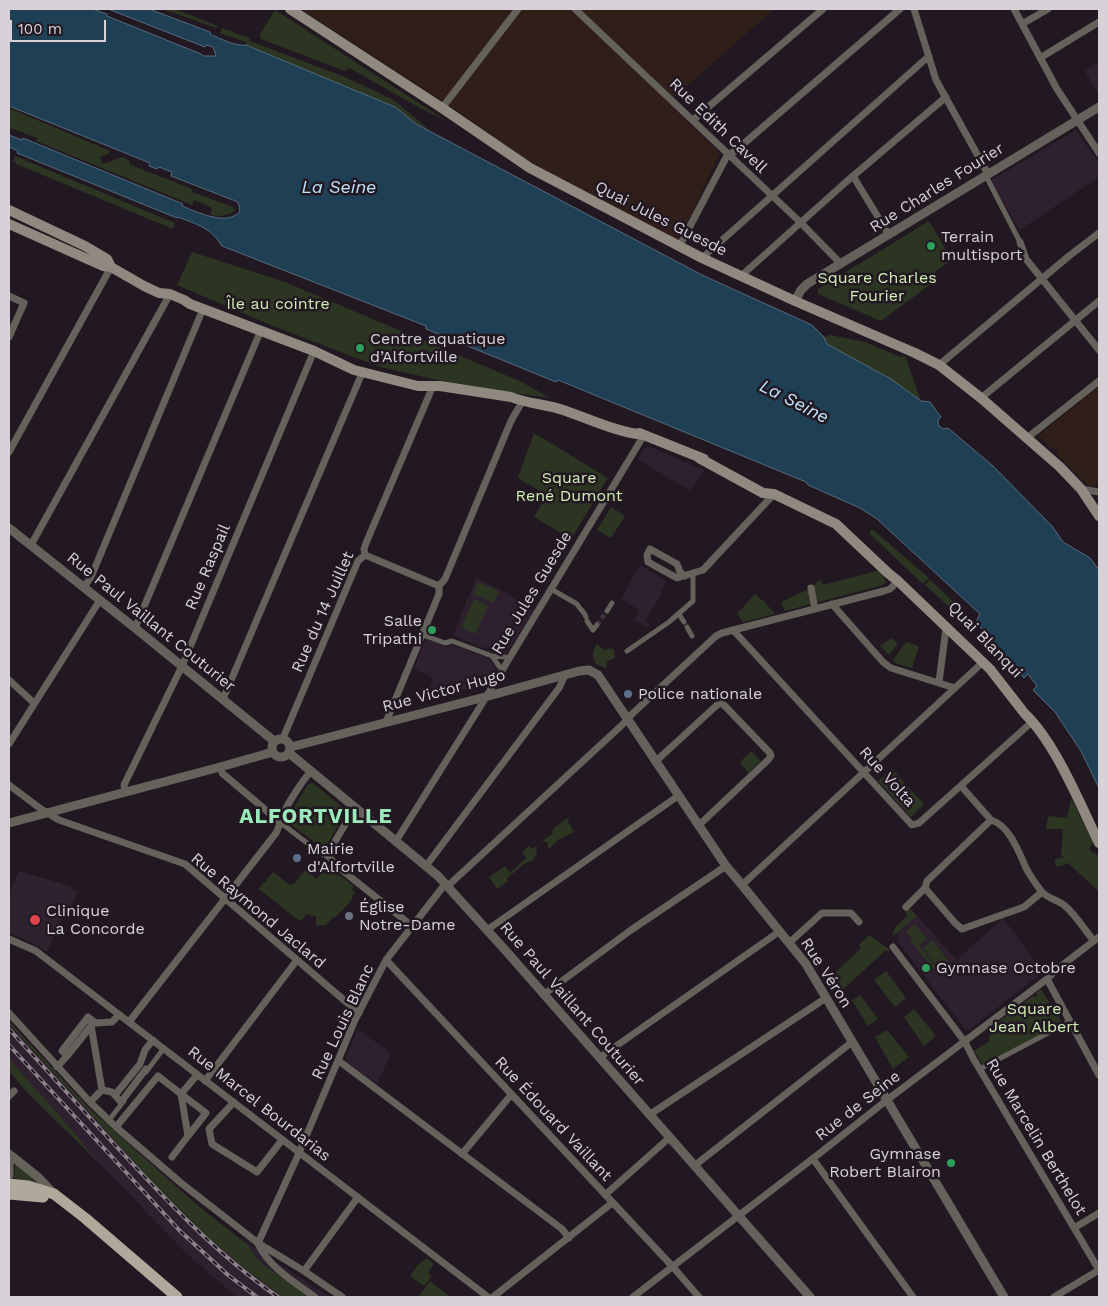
<!DOCTYPE html>
<meta charset="utf-8">
<style>
body{margin:0}
#map{position:relative;width:1108px;height:1306px;overflow:hidden;background:#221822;font-family:"Work Sans",sans-serif}
canvas{display:block}
.frame{position:absolute;inset:0;border:10px solid #d8d1d7;pointer-events:none}
.scale{position:absolute;left:10px;top:20px;width:96px;height:22px;box-sizing:border-box;border:2px solid #d8d1d7;border-top:0;padding-left:6px;font-size:15px;line-height:18px;white-space:nowrap;color:#d8d1d7;-webkit-text-stroke:4px #221822;paint-order:stroke}
</style>
<div id="map">
<canvas width="1108" height="1306"></canvas>
<div class="frame"></div>
<div class="scale">100 m</div>
</div>
<script>
const ctx = document.querySelector('canvas').getContext('2d');
ctx.lineJoin = 'round';
function paint(path, color) { ctx.fillStyle = color; ctx.fill(path, 'evenodd'); }
function strokePath(path, color, width, dash) { ctx.strokeStyle = color; ctx.lineWidth = width; ctx.lineCap = dash ? 'butt' : 'round'; ctx.setLineDash(dash || []); ctx.stroke(path); }
function label(font, color, halo, rows, align = 'center') {
  ctx.font = font + ' "Work Sans",sans-serif'; ctx.lineWidth = 5; ctx.setLineDash([]); ctx.textBaseline = 'middle'; ctx.strokeStyle = halo; ctx.fillStyle = color; for (const [text, x, y, turn = 0] of rows) {
    ctx.save(); ctx.translate(x, y); ctx.rotate((+turn || 0) * Math.PI / 180); ctx.textAlign = isNaN(turn) ? turn : align; if (halo) ctx.strokeText(text, 0, 0); ctx.fillText(text, 0, 0); ctx.restore();
  }
}
const built = new Path2D(`
 M1099,62V95L1085,71Z
 M1076,130L1099,163V177L1020,230L990,181Z
 M650,447L704,470L690,491L638,459L644,448Z
 M639,566H642L666,581L657,602L645,620L650,624L648,628L634,620L640,610L621,599Z
 M476,578L497,588L534,610L506,654L493,650L487,646L485,649L453,635Z
 M426,638L446,647L452,645L483,656L487,658L497,667L487,684L448,694L430,687L433,679L432,677L414,669Z
 M917,916L957,960L1003,918L1043,972L970,1029L966,1030L898,942V932Z
 M9,1021L90,1109L224,1228L330,1297H237L234,1295L187,1254L109,1173L27,1092L9,1071Z
 M358,1029L391,1053L377,1084L347,1062L346,1057Z`);
const industrial = new Path2D(`
 M301,9H774L668,103L720,153L679,241L533,164L459,112Z
 M1099,386V484H1097L1095,486H1089L1057,454L1058,452L1054,448L1052,449L1038,436Z`);
const medical = new Path2D(`
 M19,871L73,887V890L77,891L71,907L67,906L47,952L39,946L9,933V894Z`);
const green = new Path2D(`
 M163,9H175L218,26L216,28Z
 M275,10L445,120L420,108L349,68L345,71L261,39L260,34Z
 M222,28L249,38L250,41L345,77L392,99L430,130L416,124L395,107L246,45V42L220,33Z
 M9,108L110,151V153L100,157L103,164L122,157L130,161L129,164L192,189V192L233,207L235,210C229,216 219,217 210,215L212,208L194,200L192,205L36,141L37,138L11,128L9,131Z
 M15,156L175,223L173,229L16,164V162L13,161Z
 M929,221L952,260L935,271L939,278L881,321L818,294V289Z
 M192,252L285,282L522,382L550,398L469,387L380,367L273,326L177,285Z
 M830,335L865,342L900,357L905,356L921,401L827,344L824,337Z
 M534,433L608,478L571,539L534,517L544,500L536,496L538,490L518,478Z
 M611,507L625,516L611,538L597,530Z
 M872,529L929,578L923,584L869,533Z
 M880,570C883,574 884,579 886,583L883,585L785,611L781,602L811,588L820,580L823,585Z
 M930,580L954,602L956,613L925,585Z
 M477,582L499,591L494,603L473,594Z
 M755,594L762,600H763L775,614L743,622L737,614Z
 M474,599L488,605L476,634L461,628Z
 M891,638L898,643L889,655L880,646Z
 M906,642L919,646L912,668L895,663L893,660Z
 M597,644L604,650L610,648L614,650L615,658L607,661L606,668L596,664C592,657 592,651 597,644Z
 M751,751L761,761L748,773L740,762Z
 M892,769L924,804L911,817L878,781Z
 M313,783L346,810V813L324,849L286,821L308,784Z
 M1071,798L1093,842L1089,849L1092,852L1099,856V889L1097,890L1068,863L1057,867L1054,860L1063,857L1061,853L1063,829H1046L1048,816L1067,818Z
 M567,818L569,821L568,822L574,832L558,840L548,850V843L542,841L552,834L553,829Z
 M529,846L533,849L536,846L537,855L534,857L535,859L524,864L507,878L508,881L497,889L489,877L505,866L510,873L526,858L522,852Z
 M331,869L354,886L352,889L355,893L352,896L353,898L342,911H341L335,918L333,917L326,925L316,926V916L306,914L302,921L294,917L259,889L264,882L267,883L266,880L273,872L290,885L295,883L305,870L316,879L323,872L326,874Z
 M910,909L917,916L893,936C893,925 902,923 907,915L905,910Z
 M915,924L927,939L919,945L936,967L933,969L911,941L912,939L906,931Z
 M869,935L889,949V951H885L836,996L830,989L835,985L832,982L836,978L833,975L861,948L859,945Z
 M933,940L949,962L939,969L923,948Z
 M886,971L906,998L895,1007L874,980Z
 M1041,989L1063,1024L985,1066L981,1062L974,1051L988,1042L993,1026L1034,995L1035,998L1037,996L1036,993Z
 M860,995L878,1019L868,1026L852,1000Z
 M914,1009L936,1036L924,1046L904,1017Z
 M9,1021L90,1109L192,1201L247,1244L256,1257L266,1267L311,1297H282L238,1263L208,1237L156,1186L9,1024Z
 M887,1030L909,1057L893,1069L875,1037Z
 M9,1059L60,1116L98,1162L27,1092L9,1071Z
 M17,1163L40,1185L14,1178L15,1166Z
 M427,1258L434,1264L428,1272L431,1277L424,1286L410,1276L418,1265Z
 M430,1281L450,1297H418Z`);
const water = new Path2D(`
 M9,9H92L107,14V16L201,54L203,56H216L213,47L206,45L205,47L108,9H149L210,32V34C221,39 234,46 246,45L395,107L416,124L704,276L812,325L824,337L827,344L891,379L921,401L930,402L941,417L938,420V425L943,429L948,428L993,466L1052,526L1063,542L1090,558L1099,570V788L1081,751L1055,712L1033,690L1037,686L1028,674L1024,678L976,622L980,614L877,519L860,508L808,485L806,482L558,380L556,382L426,329V326L222,246C210,227 198,225 178,217L177,218L17,153L18,151L9,147V135L22,140L23,138L183,204L182,206C197,212 228,227 240,211L238,202L171,176L172,172L159,167L157,169L149,166L150,163L9,106Z`);
const pedestrianTunnel = new Path2D(`
 M597,625L607,611`);
const pedestrian = new Path2D(`
 M986,176L1020,242
 M551,589L577,604C580,610 584,611 586,617
 M607,611L612,603
 M679,614L684,622
 M587,621L593,630L597,625
 M687,627L692,636
 M426,636L445,643L452,641L492,656L499,666
 M627,651L669,622L693,601V574
 M492,656L505,657
 M281,823L320,853L329,857
 M980,1069L1067,1023L1068,1019
 M146,1072L164,1048
 M109,1120L124,1101`);
const minor = new Path2D(`
 M575,9L801,223L841,264
 M914,9L936,80L988,174
 M1014,9L1057,89L1099,153
 M1022,24L1048,9
 M1040,58L1099,22
 M442,108L518,9
 M693,120L823,9
 M853,176L889,235
 M1020,242L1026,259L1099,350
 M679,247L728,154L734,152L900,9
 M702,258L929,56
 M741,276L846,182L946,97
 M9,296L24,303L9,337
 M939,365L1069,256L1099,233
 M981,398L1099,301
 M1027,438L1099,381
 M9,452L111,267
 M1081,489L1099,492
 M31,545L170,294
 M365,555L364,549L366,543L433,386
 M365,555L439,586
 M685,576L680,572L677,564L650,549L647,555L648,562L677,578L703,570L774,494
 M439,586L445,579L511,421L522,402
 M84,587L91,577L203,309
 M811,588L815,609
 M832,604L883,662L891,668L955,688
 M135,628L261,330
 M733,630L912,825L919,823L1033,721
 M9,680L34,703
 M939,682L946,628
 M223,699L363,371
 M386,722L439,594V586
 M283,738L358,561L365,555
 M9,744L100,600
 M655,762L717,705L722,703L770,753L771,756L768,760L698,826
 M220,767L222,773L281,823
 M9,785L41,809L59,820L185,864L359,1013
 M961,786L991,820C1009,825 1019,852 1026,868C1030,876 1036,884 1041,891C1047,898 1057,900 1064,905C1076,915 1084,929 1094,941
 M125,792L124,785L182,666L314,351
 M355,808L331,848L329,857L338,867L412,926
 M991,820L927,881L925,888L955,923L962,929L1024,907L1042,892
 M396,841L480,707L644,435
 M426,866L559,688L565,675
 M742,885L983,662
 M906,907L925,888
 M487,930L678,796
 M9,939L36,951L488,1297
 M789,943L822,913H851L859,922
 M893,947L965,1042L973,1058L1099,1270
 M386,960L673,1267L699,1297
 M1047,979L1099,1075
 M543,995L631,930L726,866
 M9,1013L90,1102L116,1127L181,1183L258,1243L304,1271L342,1297
 M94,1022L68,1055L62,1051L88,1017L96,1023L112,1022L119,1015
 M129,1022L276,833C279,827 281,821 283,815C287,804 303,780 311,771
 M599,1058L780,931
 M339,1061L562,1229L569,1238
 M57,1067L68,1055
 M205,1081L297,960
 M102,1090L112,1092L121,1102L146,1069
 M181,1094L206,1113L188,1136
 M115,1095L140,1064L145,1050L153,1040
 M9,1096L14,1091
 M90,1102L102,1090L91,1025
 M234,1102L209,1129L212,1144L257,1172L282,1140
 M649,1115L826,998
 M116,1127L158,1076L181,1094L197,1075
 M462,1154L511,1095
 M172,1157L188,1136L181,1094
 M813,1159L913,1297
 M694,1166L852,1042
 M605,1195L669,1138
 M1074,1228L1099,1213
 M258,1243L299,1153L355,1020L386,960L442,888L451,883L622,725L633,713L716,636L722,633L884,591L890,589L898,581
 M258,1244C270,1268 294,1282 315,1297
 M304,1271L358,1197
 M493,1297L612,1203
 M633,1297L820,1153L887,1100L1047,979L1056,970L1099,937
 M1054,1297L1099,1270`);
const tertiary = new Path2D(`
 M795,301L801,290L807,284L1099,107
 M9,528L135,628L274,741
 M272 748a9 9 0 1 1 18 0a9 9 0 1 1-18 0Z
 M291,747L485,697L579,671L589,670L598,675L726,866L742,885L806,964L1004,1297
 M289,753L438,876L506,951L810,1297
 M9,823L220,767L273,752
 M9,1154L38,1177L54,1194
 M9,1162V1175`);
const secondary = new Path2D(`
 M290,9L442,108L530,168L702,258L795,301L915,353L939,365L981,398L1060,467L1081,489L1099,516
 M9,210L85,246L107,259L111,267
 M9,224L103,266L111,267L144,286L159,293L170,294L184,300L190,304L314,351L354,370L418,386H440L511,397C528,404 546,404 563,410C590,419 616,432 644,435
 M639,433L704,459
 M699,458L763,493L774,494L836,524L888,573L898,581L990,669L1025,714C1055,742 1081,806 1099,843`);
const primary = new Path2D(`
 M9,1184L28,1186L54,1194L85,1218L177,1297
 M9,1194L43,1197`);
const rail = new Path2D(`
 M9,1029C44,1067 79,1106 114,1144C165,1199 216,1254 278,1297
 M9,1045L180,1231L228,1275L257,1297`);
const markers = [
 [931,246,5,"#2e9e5b"],
 [360,348,5,"#2e9e5b"],
 [432,630,5,"#2e9e5b"],
 [628,694,5,"#5c6f8a"],
 [297,858,5,"#5c6f8a"],
 [349,916,5,"#6b7280"],
 [35,920,6,"#e0444e"],
 [926,968,5,"#2e9e5b"],
 [951,1163,5,"#2e9e5b"]
];
const streetNames = [
 ["Rue Edith Cavell",718,126,44],
 ["Rue Charles Fourier",937,188,-32],
 ["Quai Jules Guesde",661,219,27],
 ["Rue Raspail",208,567,-67],
 ["Rue Jules Guesde",532,593,-59],
 ["Rue du 14 Juillet",323,612,-66],
 ["Rue Paul Vaillant Couturier",151,622,39],
 ["Quai Blanqui",985,640,46],
 ["Rue Victor Hugo",444,691,-15],
 ["Rue Volta",887,777,48],
 ["Rue Raymond Jaclard",258,911,40],
 ["Rue Véron",826,973,57],
 ["Rue Paul Vaillant Couturier",572,1004,49],
 ["Rue Louis Blanc",343,1022,-65],
 ["Rue Marcel Bourdarias",259,1104,38],
 ["Rue de Seine",858,1106,-38],
 ["Rue Édouard Vaillant",553,1119,47],
 ["Rue Marcelin Berthelot",1036,1137,59]
];
const poiNames = [
 ["Terrain",941,237],
 ["multisport",941,255],
 ["Centre aquatique",370,339],
 ["d’Alfortville",370,357],
 ["Salle",422,621,"right"],
 ["Tripathi",422,639,"right"],
 ["Police nationale",638,694],
 ["Mairie",307,849],
 ["d'Alfortville",307,867],
 ["Église",359,907],
 ["Notre-Dame",359,925],
 ["Clinique",46,911],
 ["La Concorde",46,929],
 ["Gymnase Octobre",936,968],
 ["Gymnase",941,1154,"right"],
 ["Robert Blairon",941,1172,"right"]
];
const parkNames = [
 ["Square Charles",877,278],
 ["Fourier",877,296],
 ["Île au cointre",278,304],
 ["Square",569,478],
 ["René Dumont",569,496],
 ["Square",1034,1009],
 ["Jean Albert",1034,1027]
];
const waterNames = [
 ["La Seine",339,188],
 ["La Seine",794,402,27]
];
const districtNames = [
 ["ALFORTVILLE",316,817]
];
paint(built, '#2e202e');
paint(industrial, '#301e18');
paint(medical, '#2e222e');
paint(green, '#2b3521');
paint(water, '#1f3f55');
strokePath(water, '#566b7c', 1);
strokePath(pedestrianTunnel, '#3d343d', 5, [5, 2.5]);
strokePath(pedestrian, '#65615b', 5);
strokePath(minor, '#65615b', 7);
strokePath(tertiary, '#65615b', 9);
strokePath(secondary, '#8f897f', 10);
strokePath(primary, '#b0a89b', 11);
strokePath(rail, '#8b828a', 4);
strokePath(rail, '#221822', 2, [5.5]);
for (const [x, y, r, color] of markers) { const dot = new Path2D(); dot.arc(x, y, r, 0, 2 * Math.PI); ctx.fillStyle = color; ctx.fill(dot); strokePath(dot, '#221822', 2); }
label('16px', '#d8d1d7', '#221822', streetNames);
label('16px', '#d8d1d7', '#221822', poiNames, 'left');
label('16px', '#d0edb2', '#221822', parkNames);
label('italic 18px', '#c1e4fd', '#221822', waterNames);
ctx.letterSpacing = '1px';
label('bold 21px', '#9ce9bb', '#221822', districtNames);
ctx.letterSpacing = '0px';
</script>
